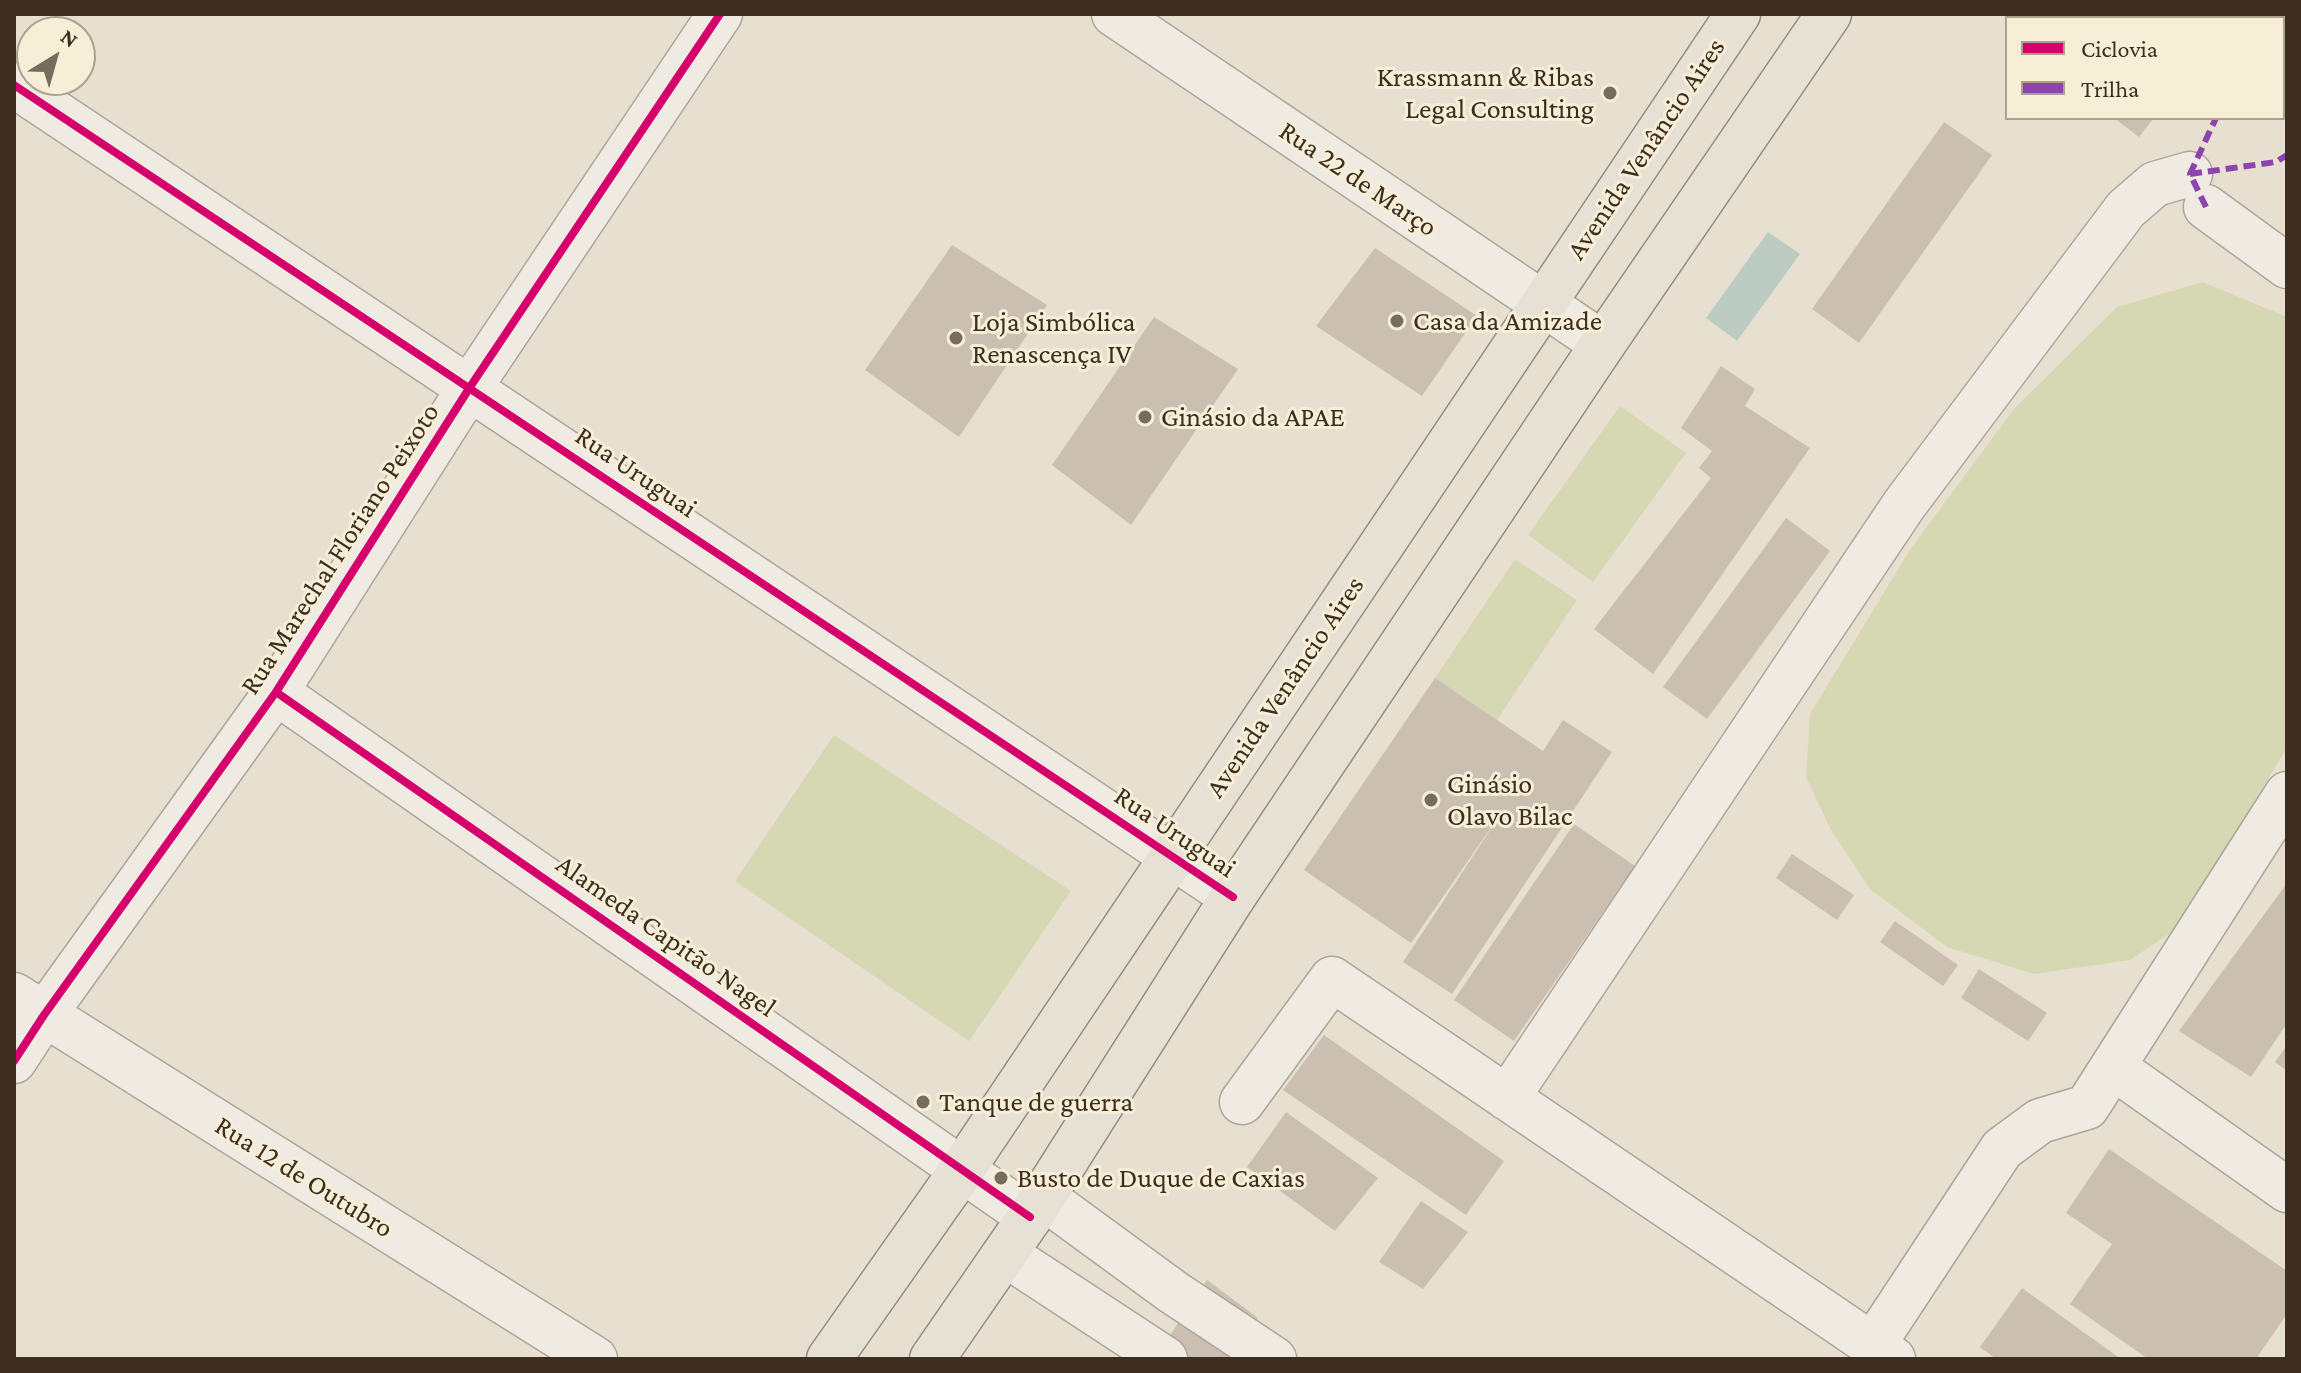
<!DOCTYPE html>
<meta charset="utf-8">
<style>
body{margin:0}
#map{position:relative;width:2301px;height:1373px;overflow:hidden;background:#e7e0d1;font-family:"Crimson Pro",serif}
canvas{display:block}
.frame{position:absolute;inset:0;border:16px solid #3d2e20;pointer-events:none}
.legend{position:absolute;left:2005px;top:16px;width:280px;height:104px;box-sizing:border-box;background:#f7eed8;border:2px solid #ada18e;margin:0;padding:10px 14px;list-style:none;font-size:24px;color:#3d2e20}
.legend li{display:flex;align-items:center;gap:16px;height:40px}
.legend b{width:40px;border:2px solid #ada18e}
.north{position:absolute;left:16px;top:16px;width:80px;height:80px;box-sizing:border-box;background:#f7eed8;border:2px solid #ada18e;border-radius:50%;rotate:37deg;font-size:22px;font-weight:700;line-height:32px;text-align:center;color:#3d2e20}
.north::after{content:'';display:block;margin:auto;width:28px;height:36px;background:#786c5e;clip-path:polygon(50% 0,100% 100%,50% 72%,0 100%)}
</style>
<div id="map">
<canvas width="2301" height="1373"></canvas>
<div class="frame"></div>
<ul class="legend">
<li><b style="height:10px;background:#d6006c"></b>Ciclovia</li>
<li><b style="height:10px;background:#8e44ad"></b>Trilha</li>
</ul>
<div class="north">N</div>
</div>
<script>
const ctx = document.querySelector('canvas').getContext('2d');
ctx.lineJoin = 'round';
function paint(path, color) { ctx.fillStyle = color; ctx.fill(path, 'evenodd'); }
function strokePath(path, color, width, dash) { ctx.strokeStyle = color; ctx.lineWidth = width; ctx.lineCap = dash ? 'butt' : 'round'; ctx.setLineDash(dash || []); ctx.stroke(path); }
function label(font, color, halo, rows, align = 'center') {
  ctx.font = font + ' "Crimson Pro",serif'; ctx.lineWidth = 6; ctx.setLineDash([]); ctx.textBaseline = 'middle'; ctx.strokeStyle = halo; ctx.fillStyle = color; for (const [text, x, y, turn = 0] of rows) {
    ctx.save(); ctx.translate(x, y); ctx.rotate((+turn || 0) * Math.PI / 180); ctx.textAlign = isNaN(turn) ? turn : align; if (halo) ctx.strokeText(text, 0, 0); ctx.fillText(text, 0, 0); ctx.restore();
  }
}
const green = new Path2D(`
 M2203,282L2287,317V748L2175,930L2130,960L2034,974L1947,947L1870,889L1831,830L1806,777L1810,714L1911,548L2014,409L2117,307Z
 M1620,406L1686,453L1593,582L1528,535Z
 M1515,559L1577,600L1497,720L1435,678Z
 M834,735L1071,891L969,1041L735,881Z`);
const water = new Path2D(`
 M1768,232L1800,254L1737,341L1706,318Z`);
const building = new Path2D(`
 M2124,14H2160L2166,18H2121Z
 M2114,118H2154L2139,137Z
 M1944,122L1992,155L1859,343L1812,309Z
 M952,245L1047,305L959,437L865,370Z
 M1375,248L1477,316L1422,396L1316,326Z
 M1154,317L1238,369L1131,525L1052,465Z
 M1721,366L1755,389L1745,406L1810,448L1653,674L1594,629L1711,478L1699,468L1712,451L1681,428Z
 M1786,518L1830,551L1707,719L1663,687Z
 M1435,678L1543,751L1563,720L1612,752L1452,994L1403,962L1506,806L1411,943L1304,870Z
 M1574,824L1635,866L1514,1041L1454,1000Z
 M1792,854L1854,895L1837,920L1776,878Z
 M2287,883V1023L2251,1077L2179,1031Z
 M1895,921L1958,965L1943,986L1880,942Z
 M1979,969L2047,1013L2028,1041L1961,998Z
 M1324,1035L1504,1161L1466,1215L1283,1090Z
 M2287,1045V1071L2275,1062Z
 M1286,1112L1378,1178L1335,1231L1247,1167Z
 M2109,1149L2287,1271V1314L2256,1359H2148L2070,1304L2112,1244L2066,1213Z
 M1421,1201L1468,1232L1423,1289L1379,1262Z
 M1207,1280L1258,1318L1230,1359H1154Z
 M2022,1288L2121,1359H1996L1980,1347Z`);
const minor = new Path2D(`
 M1114,14L1603,344
 M14,85L1233,897
 M2206,207L2287,266
 M276,692L1030,1217
 M14,995L595,1359
 M14,1061L44,1015L276,692L470,387L720,14
 M2113,1067L2287,1190
 M1507,1098L1904,505L2126,209L2155,184L2190,174
 M1242,1102L1332,979L1893,1359
 M1043,1197L1173,1292L1274,1359
 M1005,1254L1165,1359
 M1873,1345L2002,1149L2040,1121L2087,1107L2287,794`);
const major = new Path2D(`
 M829,1359L962,1170L1738,14
 M932,1359L1030,1217L1233,897L1603,344L1829,14`);
const quiet = new Path2D(`
 M2283,35L2287,30
 M2190,174L2276,162L2287,155
 M2206,207L2190,174L2216,118`);
const cycleway = new Path2D(`
 M14,85L1233,897
 M276,692L1030,1217
 M14,1061L44,1015L276,692L470,387L720,14`);
const markers = [
 [1610,93,8,"#786c5e"],
 [1397,321,8,"#786c5e"],
 [956,338,8,"#786c5e"],
 [1145,417,8,"#786c5e"],
 [1431,800,8,"#786c5e"],
 [923,1102,8,"#786c5e"],
 [1001,1178,8,"#786c5e"]
];
const poiNames = [
 ["Krassmann & Ribas",1594,77,"right"],
 ["Legal Consulting",1594,109,"right"],
 ["Casa da Amizade",1413,321],
 ["Loja Simbólica",972,322],
 ["Renascença IV",972,354],
 ["Ginásio da APAE",1161,417],
 ["Ginásio",1447,784],
 ["Olavo Bilac",1447,816],
 ["Tanque de guerra",939,1102],
 ["Busto de Duque de Caxias",1017,1178]
];
const streetNames = [
 ["Avenida Venâncio Aires",1646,149,-56],
 ["Rua 22 de Março",1358,179,34],
 ["Rua Uruguai",636,472,34],
 ["Rua Marechal Floriano Peixoto",340,549,-57],
 ["Avenida Venâncio Aires",1285,687,-56],
 ["Rua Uruguai",1175,832,34],
 ["Alameda Capitão Nagel",666,936,35],
 ["Rua 12 de Outubro",304,1177,32]
];
paint(green, '#d6d7b3');
paint(water, '#bcccc2');
paint(building, '#cbbfb2');
strokePath(minor, '#ada599', 47);
strokePath(major, '#928b80', 47);
strokePath(minor, '#efebe3', 44);
strokePath(major, '#e6e1d4', 44);
strokePath(quiet, '#8e44ad', 6, [12, 6]);
strokePath(cycleway, '#d6006c', 8);
for (const [x, y, r, color] of markers) { const dot = new Path2D(); dot.arc(x, y, r, 0, 2 * Math.PI); ctx.fillStyle = color; ctx.fill(dot); strokePath(dot, '#f7eed8', 3); }
label('28px', '#3d2e20', '#f7eed8', poiNames, 'left');
label('28px', '#3d2e20', '#f7eed8', streetNames);
</script>
